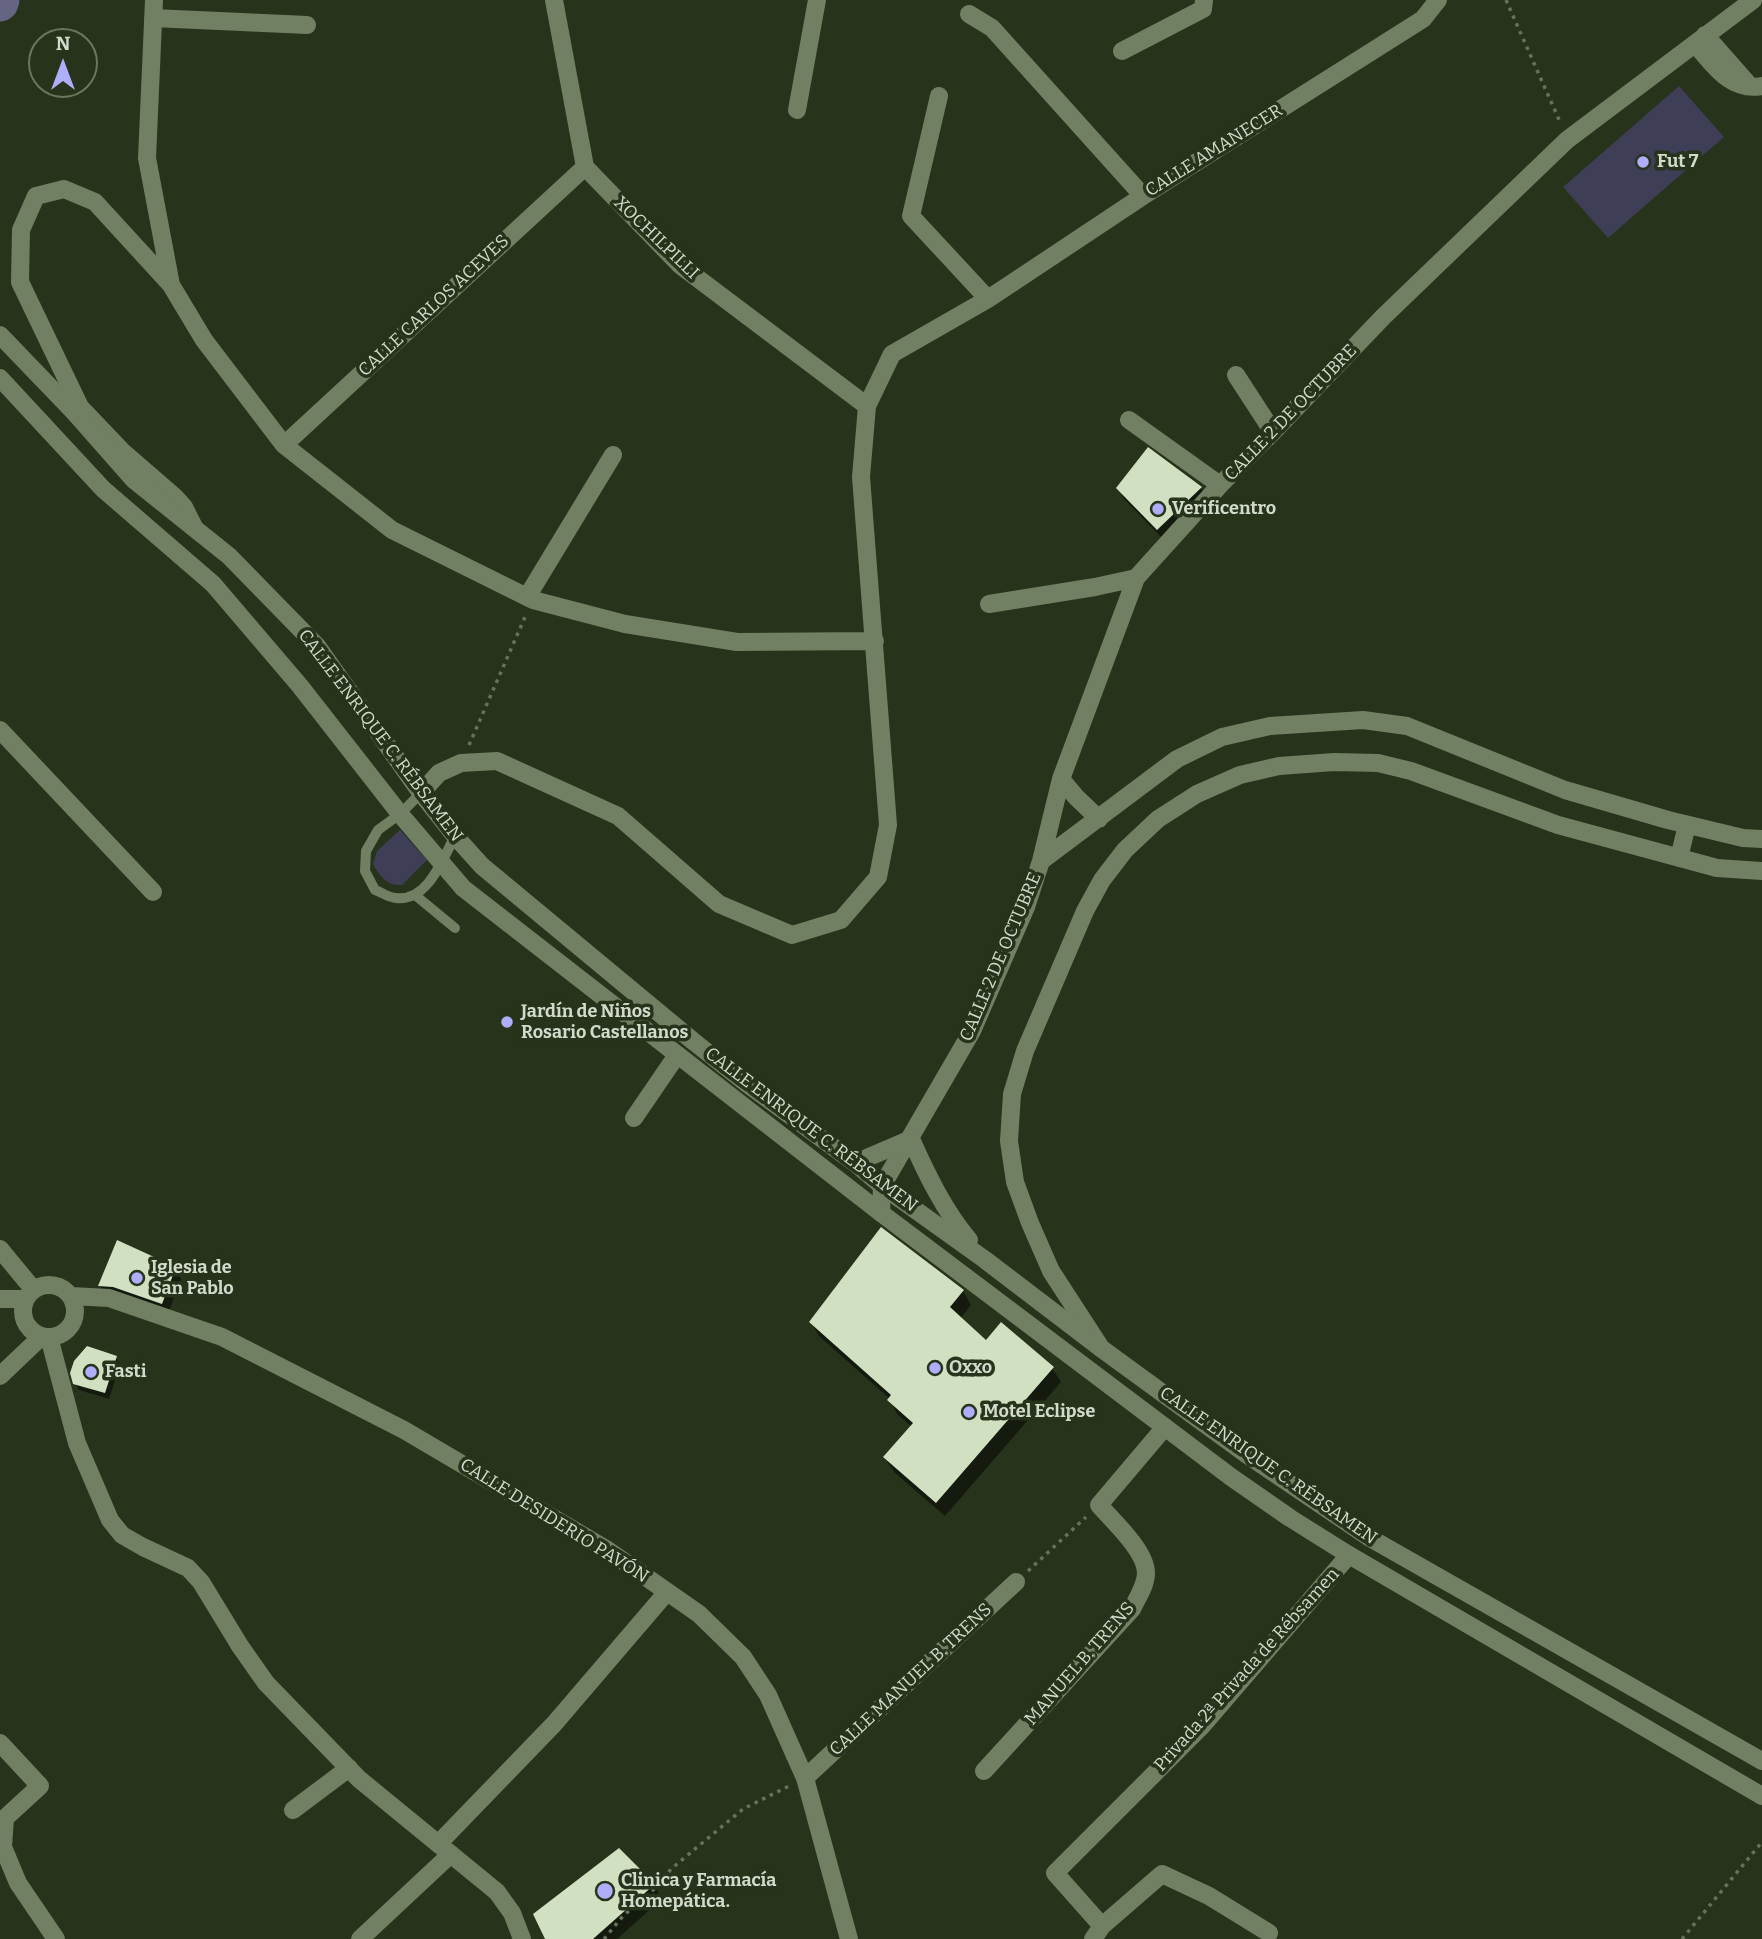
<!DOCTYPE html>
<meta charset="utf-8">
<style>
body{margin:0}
#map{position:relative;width:1762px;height:1939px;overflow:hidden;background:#27331b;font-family:Bitter,serif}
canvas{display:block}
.north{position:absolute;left:28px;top:28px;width:70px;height:70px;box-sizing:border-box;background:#27331b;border:2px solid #6b7661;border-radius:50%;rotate:0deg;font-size:19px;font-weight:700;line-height:28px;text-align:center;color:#d2dacb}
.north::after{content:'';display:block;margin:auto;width:24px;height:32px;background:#afaefa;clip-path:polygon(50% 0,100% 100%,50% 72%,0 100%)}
</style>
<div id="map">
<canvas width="1762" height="1939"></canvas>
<div class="north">N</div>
</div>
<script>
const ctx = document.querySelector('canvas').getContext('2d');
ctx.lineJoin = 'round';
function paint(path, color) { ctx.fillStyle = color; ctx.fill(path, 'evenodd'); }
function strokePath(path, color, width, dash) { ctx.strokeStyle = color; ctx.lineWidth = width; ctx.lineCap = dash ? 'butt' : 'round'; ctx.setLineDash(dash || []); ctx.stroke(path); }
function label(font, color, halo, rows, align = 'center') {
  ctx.font = font + ' Bitter,serif'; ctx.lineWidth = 7; ctx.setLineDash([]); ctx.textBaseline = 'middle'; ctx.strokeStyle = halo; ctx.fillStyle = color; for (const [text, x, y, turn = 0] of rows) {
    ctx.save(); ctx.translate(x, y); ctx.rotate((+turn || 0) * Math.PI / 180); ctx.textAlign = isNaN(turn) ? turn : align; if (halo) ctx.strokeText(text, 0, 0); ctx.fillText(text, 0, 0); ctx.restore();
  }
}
const green = new Path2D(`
 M1679,86L1724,137L1608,238L1563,187Z
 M400,830L427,860L402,885C387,886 380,877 373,864L377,851Z`);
const shadow = new Path2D(`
 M1118,488H1201L1207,499L1164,540L1124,499Z
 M175,1268L181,1279L168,1314L107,1296L100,1286Z
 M963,1291L971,1305L960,1319L986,1342L1052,1368L1061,1382L945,1516L894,1472L885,1458L912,1427L897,1414L890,1399L819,1336L811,1322Z
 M116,1358L120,1364L109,1399L79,1390L75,1383Z
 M654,1885L662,1899L617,1939H547Z`);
const river = new Path2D(`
 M0,3L1,0`);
const building = new Path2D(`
 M1148,447L1202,487L1157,530L1116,488Z
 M881,1227L964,1290L950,1307L986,1340L1001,1322L1054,1367L936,1503L883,1457L913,1423L887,1400L891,1395L809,1322Z
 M117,1240L176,1267L162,1304L113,1287L98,1286Z
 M87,1346L117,1356L105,1393L73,1384L70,1373L74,1361Z
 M619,1848L655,1884L593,1939H545L533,1914Z`);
const path = new Path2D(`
 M1506,0L1560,122
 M469,745L525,617
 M1028,1571L1086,1517
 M604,1939L623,1916L660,1884L671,1869L743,1809L789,1786
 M1682,1939L1762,1842`);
const lane = new Path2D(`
 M421,793L400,814L378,830L366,851L365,871L375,890C381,892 389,898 396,898C428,902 443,858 455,836
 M415,895L455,928`);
const street = new Path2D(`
 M154,0L147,158L171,285L204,340L284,445L392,530L533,600L625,624L737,642L875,641
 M554,0L585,167L680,265L867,406
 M969,14L992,28L1143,196
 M153,18L307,25
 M1705,35L1749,85
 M1695,44C1714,65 1730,92 1762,86
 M1122,51L1203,9L1204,0
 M939,96L911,216L988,299
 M797,110L817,0
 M1236,375L1273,432
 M80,407L122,451L175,497L184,507L194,527
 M75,413L80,407L20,282L21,230L36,196L64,189L95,202L171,285
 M1129,420L1220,485
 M284,445L585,167
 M527,597L613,455
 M989,604L1095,587L1136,578
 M0,730L153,892
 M1061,779L1076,797L1099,819
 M421,793L439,773L461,763L497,761L618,816L719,904L792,935L841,920L878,877L888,825L861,477L867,406L892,354L988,299L1143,196L1423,19L1438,0
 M1679,858L1687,825
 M1041,861L1177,759L1222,737L1270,726L1363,720L1407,726L1565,790L1668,820L1743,838L1762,839
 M634,1118L677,1055
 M881,1213L882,1186L972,1031L1026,907L1041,861L1061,779L1136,578L1220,485L1273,432L1383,317L1567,140L1753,0
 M0,1249L33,1289
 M23 1311a26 26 0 1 1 52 0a26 26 0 1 1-52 0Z
 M71,1296L109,1298L222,1337L404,1430L606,1549L699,1614L743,1657L768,1695L805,1778L849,1939
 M0,1299H25
 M49,1337L77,1443L110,1520L122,1535L143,1547L188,1568L201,1582L240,1646L266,1683L359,1779L497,1892L512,1913L522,1939
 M1099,1345L1051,1271L1030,1223L1015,1182L1009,1141L1012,1094L1025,1051L1085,911L1102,880L1125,850L1158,819L1197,794L1240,775L1279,766L1334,762L1378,763L1411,771L1558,825L1717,868L1762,871
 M0,1376L42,1336
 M0,1743L40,1786L5,1818L3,1847L18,1883L56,1939
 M984,1771L1132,1609C1137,1598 1146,1586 1146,1573C1146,1551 1113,1521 1099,1505L1165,1427
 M805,1778L1016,1582
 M293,1810L349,1768
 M438,1844L554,1724L667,1592
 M1102,1926L1055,1873L1202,1726L1349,1555
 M360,1939L451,1854
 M1093,1939L1102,1926L1162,1874L1209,1896L1269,1933`);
const secondary = new Path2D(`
 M0,335L75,413L134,480L229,556L317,646L421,793L455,836L482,866L693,1041L746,1083L855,1163L882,1186L984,1259L1102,1349L1246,1454L1370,1538L1762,1761
 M0,378L103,489L213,584L300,686L400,814L463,888L881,1213L1231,1477L1290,1518L1349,1555L1762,1796
 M855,1163L911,1139C927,1175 944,1210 969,1240`);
const markers = [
 [1643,162,7,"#afaefa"],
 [1158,509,7,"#afaefa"],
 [507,1022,7,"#afaefa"],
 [137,1278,7,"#afaefa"],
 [935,1368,7,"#afaefa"],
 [91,1372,7,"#afaefa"],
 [969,1412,7,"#afaefa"],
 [605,1891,9,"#afaefa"]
];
const streetNames = [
 ["CALLE AMANECER",1214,151,-32],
 ["XOCHILPILLI",656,238,44],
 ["CALLE CARLOS ACEVES",434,306,-43],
 ["CALLE 2 DE OCTUBRE",1291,413,-46],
 ["CALLE ENRIQUE C. RÉBSAMEN",380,736,53],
 ["CALLE 2 DE OCTUBRE",1001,957,-67],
 ["CALLE ENRIQUE C. RÉBSAMEN",811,1130,37],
 ["CALLE ENRIQUE C. RÉBSAMEN",1268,1466,35],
 ["CALLE DESIDERIO PAVÓN",554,1521,32],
 ["MANUEL B. TRENS",1080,1664,-49],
 ["Privada 2ª Privada de Rébsamen",1247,1670,-48],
 ["CALLE MANUEL B. TRENS",911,1680,-43]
];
const poiNames = [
 ["Fut 7",1657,162],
 ["Verificentro",1172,509],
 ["Jardín de Niños",521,1012],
 ["Rosario Castellanos",521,1033],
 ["Iglesia de",151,1268],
 ["San Pablo",151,1289],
 ["Oxxo",949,1368],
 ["Fasti",105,1372],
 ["Motel Eclipse",983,1412],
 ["Clinica y Farmacía",621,1881],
 ["Homepática.",621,1902]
];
paint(green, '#3e3e56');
paint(shadow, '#0007');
strokePath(river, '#656583', 37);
paint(building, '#d0e0c1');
strokePath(path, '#67715d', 3.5, [3.5, 5]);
strokePath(lane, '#717f63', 10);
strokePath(street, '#717f63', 18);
strokePath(secondary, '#717f63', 18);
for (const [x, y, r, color] of markers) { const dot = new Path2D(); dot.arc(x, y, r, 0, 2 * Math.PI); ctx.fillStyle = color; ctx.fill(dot); strokePath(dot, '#27331b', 2.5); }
label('18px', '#d2dacb', '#27331b', streetNames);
label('bold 18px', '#d2dacb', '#27331b', poiNames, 'left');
</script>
